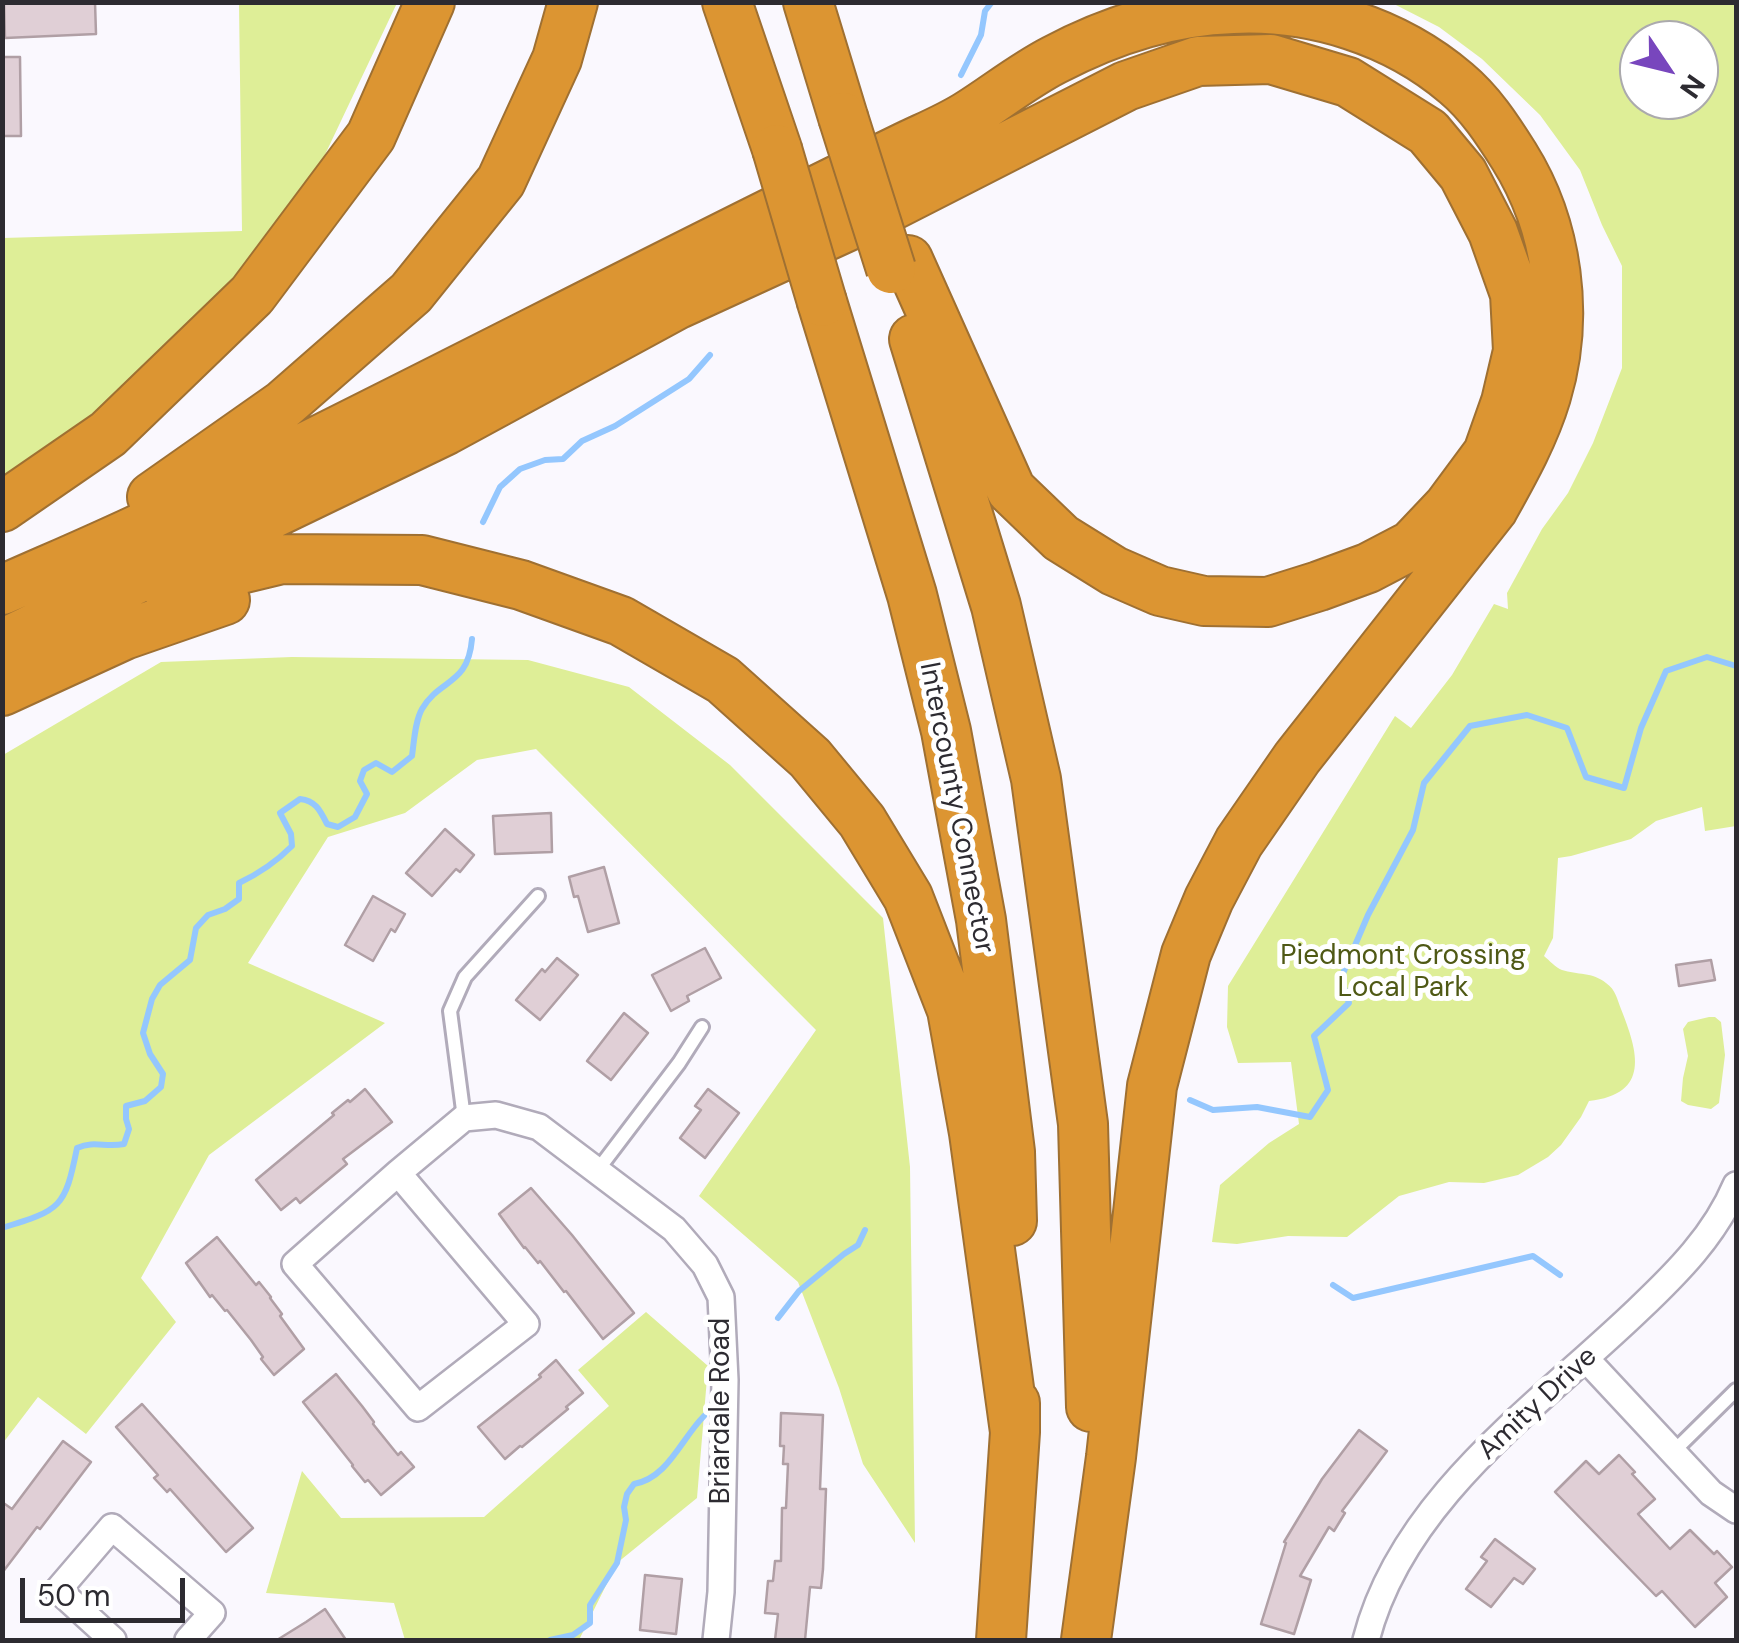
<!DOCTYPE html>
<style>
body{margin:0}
#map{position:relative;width:1739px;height:1643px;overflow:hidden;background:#faf8fe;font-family:"DM Sans",sans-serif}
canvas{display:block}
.frame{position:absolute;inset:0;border:5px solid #2d2b31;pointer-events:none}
.north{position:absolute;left:1619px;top:20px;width:100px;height:100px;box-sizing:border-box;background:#fff;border:2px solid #abaaad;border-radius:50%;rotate:125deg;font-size:28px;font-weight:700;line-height:40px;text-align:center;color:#2d2b31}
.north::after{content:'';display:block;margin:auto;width:35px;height:45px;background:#7846bd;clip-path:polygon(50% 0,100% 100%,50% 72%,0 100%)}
.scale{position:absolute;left:20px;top:1578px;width:165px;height:45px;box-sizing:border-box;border:5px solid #2d2b31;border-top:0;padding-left:12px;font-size:30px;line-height:35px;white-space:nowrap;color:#2d2b31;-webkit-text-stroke:8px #fff;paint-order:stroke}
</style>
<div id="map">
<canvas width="1739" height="1643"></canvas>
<div class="frame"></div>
<div class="north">N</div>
<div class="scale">50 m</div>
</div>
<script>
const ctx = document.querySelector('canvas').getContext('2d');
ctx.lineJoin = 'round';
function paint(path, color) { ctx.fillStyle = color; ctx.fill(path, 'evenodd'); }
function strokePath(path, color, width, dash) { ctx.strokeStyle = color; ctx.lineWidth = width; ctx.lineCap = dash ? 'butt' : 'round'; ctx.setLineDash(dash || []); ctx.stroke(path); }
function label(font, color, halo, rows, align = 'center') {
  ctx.font = font + ' "DM Sans",sans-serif'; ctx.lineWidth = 10; ctx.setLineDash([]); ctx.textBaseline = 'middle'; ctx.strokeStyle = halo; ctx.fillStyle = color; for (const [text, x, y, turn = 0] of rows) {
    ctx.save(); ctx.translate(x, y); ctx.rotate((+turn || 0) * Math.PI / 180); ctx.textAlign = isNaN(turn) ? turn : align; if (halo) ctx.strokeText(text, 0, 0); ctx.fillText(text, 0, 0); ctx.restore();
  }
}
const green = new Path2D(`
 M239,3H397L293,222L110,412L3,484V238L242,231Z
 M1392,3H1736V826L1705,831L1702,807L1656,821L1631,839L1571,856L1558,858L1553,938L1544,956C1549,960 1556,968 1562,970C1577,975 1593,972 1606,983C1616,990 1617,999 1621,1009C1638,1052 1651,1094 1589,1101L1581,1117L1561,1145L1548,1157L1518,1175L1484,1183L1449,1182L1399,1196L1347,1237L1288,1236L1237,1244L1212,1242L1220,1185L1269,1143L1299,1124L1291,1062L1238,1063L1227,1027L1228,986L1395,716L1411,728L1452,675L1494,604L1508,609L1507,593L1542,529L1568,493L1593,443L1622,368V266L1602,225L1580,170L1540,115L1482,59L1439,27ZM1639,40H1699V100H1639Z
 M292,657L528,660L629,687L730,765L883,918L910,1167L915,1543L863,1464L839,1388L798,1282L699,1196L816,1030L536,749L477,760L405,813L328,837L248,963L385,1023L209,1155L141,1278L176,1322L86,1434L38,1397L3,1443V755L161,662Z
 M1709,1017H1715L1721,1022L1725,1055L1719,1103L1711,1109L1688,1105L1681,1101L1683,1078L1688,1056L1683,1029L1688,1022Z
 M646,1312L708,1366L697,1498L617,1563L579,1640H405L394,1603L266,1593L302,1471L341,1518L484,1517L609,1406L578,1370Z`);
const stream = new Path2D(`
 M961,75L981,35L985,11L992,2
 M483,522L500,487L520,469L545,460L563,459L582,441L615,426L689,379L710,355
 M1190,1100L1213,1110L1257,1107L1310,1117L1328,1090L1314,1036L1349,1003L1341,978L1368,915L1413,830L1424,783L1470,726L1527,715L1567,728L1586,777L1624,788L1641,728L1666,671L1707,657L1736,666
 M2,1228C61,1210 65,1208 77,1148C95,1140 105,1148 124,1144L129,1129L126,1119V1106L145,1101L161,1087L163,1074L150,1054L143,1033L152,999L160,985L190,960L196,928L208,915L225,909L239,899V883C260,873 275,863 292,846L291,834L280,813L300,799C316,801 320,810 327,824L338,827L355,817L367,794L360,781L364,770L376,763L392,772L412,756C414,742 415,721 422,709C440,678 468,686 472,639
 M1333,1285L1353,1298L1533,1256L1560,1275
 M778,1318L799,1291L844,1254L858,1245L865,1230
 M550,1640L573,1635L590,1623V1605L617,1563L626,1520L624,1507L627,1494L634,1484C668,1478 681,1439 704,1416`);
const building = new Path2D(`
 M4,2H95L96,34L5,38Z
 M2,57H20L21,136H2Z
 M551,813L552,852L495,854L493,816Z
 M445,829L474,855L460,872L456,869L432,896L406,873Z
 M604,867L619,923L588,932L578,896L574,897L569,877Z
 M373,896L405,914L395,932L391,929L373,961L345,945Z
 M705,948L721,978L687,996L689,1001L671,1011L652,975Z
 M557,958L578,975L540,1020L516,1000L542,969L545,972Z
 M1711,960L1715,980L1679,986L1676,965Z
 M624,1013L648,1033L611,1080L587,1061Z
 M365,1089L392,1122L343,1159L347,1164L300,1203L296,1198L281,1210L256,1180L334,1115L332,1113L348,1100L350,1102Z
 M708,1089L739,1113L705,1158L680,1138L701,1110L695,1106Z
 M531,1188L572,1235L634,1313L603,1339L566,1291L564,1292L540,1261L538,1263L525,1247L524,1248L499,1214Z
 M217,1237L256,1285L259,1282L271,1297L270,1298L282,1314L280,1316L304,1349L274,1375L261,1359L263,1357L251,1340L227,1310L225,1311L212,1295L210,1297L186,1263Z
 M556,1360L583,1393L566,1407L568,1409L522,1447L520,1446L505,1459L478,1427L541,1377L539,1375Z
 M336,1374L362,1406L374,1422L373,1424L398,1455L401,1452L414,1467L381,1495L368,1480L365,1482L352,1466L353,1465L303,1402Z
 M142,1404L253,1528L226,1552L170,1489L167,1492L154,1478L158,1475L116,1427Z
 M781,1413L823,1415L820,1489H826L823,1569L821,1588L810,1587L805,1640H775L778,1614L765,1613L768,1581H773L775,1561H781L782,1508H786L788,1464H783L784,1446H780Z
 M1359,1430L1387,1451L1342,1511L1345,1513L1334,1531L1329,1527L1300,1576L1311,1580L1294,1634L1261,1624L1286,1543L1284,1542L1322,1479Z
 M63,1441L91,1462L40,1529L37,1527L2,1573V1502L12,1509Z
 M1619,1455L1635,1472L1632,1474L1655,1499L1638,1514L1670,1549L1690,1530L1714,1554L1717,1551L1732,1567L1715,1583L1727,1597L1695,1627L1662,1591L1656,1596L1555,1492L1586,1461L1599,1474Z
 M1495,1539L1535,1569L1523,1584L1514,1578L1491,1607L1466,1589L1487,1561L1481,1557Z
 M645,1575L682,1579L676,1634L640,1630Z
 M325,1609L346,1640H277L306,1622Z`);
const lane = new Path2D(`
 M464,1118L450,1011L465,977L538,896
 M597,1171L679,1063L702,1027
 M1672,1453L1736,1390`);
const street = new Path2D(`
 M398,1173L526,1324L418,1408L295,1264L398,1173L464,1118L496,1115L539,1127L674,1229L705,1265L721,1297L725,1380L721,1592L716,1640
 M1587,1360L1711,1493L1736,1510
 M113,1640L58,1590L112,1527L212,1613L188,1640
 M1366,1640C1402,1499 1538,1406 1638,1310C1677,1273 1715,1235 1736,1185`);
const highway = new Path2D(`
 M727,2L777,149
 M808,2L843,117
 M822,302L912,595L946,731L981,920L1010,1152L1012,1221
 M914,339L996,606L1036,779L1083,1124L1091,1407
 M152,497L283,405L411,293L501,181L557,59L573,2
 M2,507L108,434L252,295L371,136L430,2
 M166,587L282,559L422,560L521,585L621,621L723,680L810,758L862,821L908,897L952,1010L974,1133L1015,1432
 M2,590C56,566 111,543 164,517C411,397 654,269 901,149C923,138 946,129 967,116C996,98 1023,76 1054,60C1109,31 1170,11 1233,9C1312,5 1395,31 1456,83C1480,103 1497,129 1514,156C1558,226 1570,317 1546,396C1534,436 1513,473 1493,509L1297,758L1239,842L1209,899L1186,954L1152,1086L1111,1457L1086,1640
 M2,644L446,430L678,304L885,209L1126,86L1198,61L1271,59L1348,82L1428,132L1463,174L1493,232L1515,294L1518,351L1506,402L1488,453L1448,507L1412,545L1368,568L1319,586L1268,602L1204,601L1160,591L1114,571L1061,538L1011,490L908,260
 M2,691L124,635L225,600
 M1001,1640L1015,1432V1403`);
const highwayBridge = new Path2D(`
 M843,117L891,269
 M777,149L822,302`);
const streetNames = [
 ["Intercounty Connector",956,808,79],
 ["Amity Drive",1538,1404,-43],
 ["Briardale Road",722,1411,-90]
];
const parkNames = [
 ["Piedmont Crossing",1403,957],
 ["Local Park",1403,989]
];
paint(green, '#deee97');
strokePath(stream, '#94c7fe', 6);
paint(building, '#e0cfd6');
strokePath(building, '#b09fa5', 2.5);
strokePath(lane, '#b1abba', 18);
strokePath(street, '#b1abba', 30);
strokePath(highway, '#9f7032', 52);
strokePath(lane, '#fff', 12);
strokePath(street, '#fff', 25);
strokePath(highway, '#dc9532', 48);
strokePath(highwayBridge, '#9f7032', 52, []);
strokePath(highwayBridge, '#dc9532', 48);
label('28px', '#2d2b31', '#fff', streetNames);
label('28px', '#4f5915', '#fff', parkNames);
</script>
